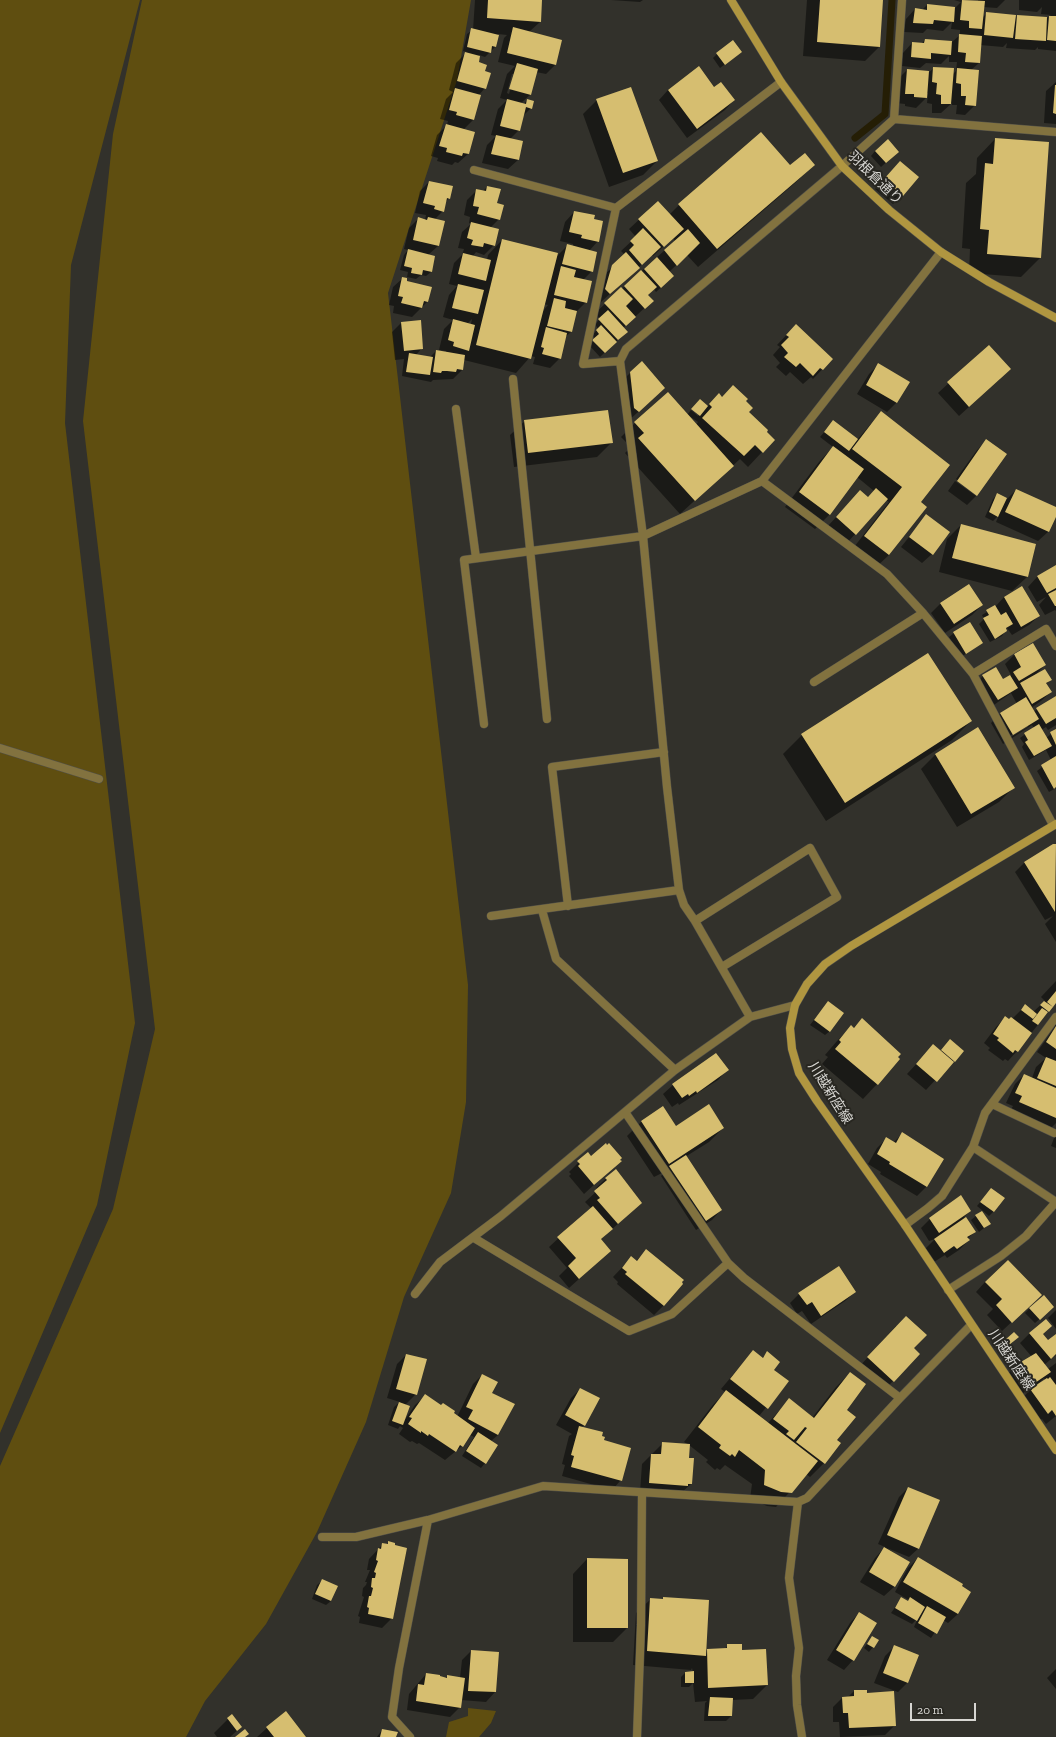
<!DOCTYPE html>
<meta charset="utf-8">
<style>
body{margin:0}
#map{position:relative;width:1056px;height:1737px;overflow:hidden;background:#32312b;font-family:"Zilla Slab",serif}
canvas{display:block}
.scale{position:absolute;left:910px;top:1703px;width:66px;height:18px;box-sizing:border-box;border:2px solid #d7d6d2;border-top:0;padding-left:5px;font-size:12px;line-height:14px;white-space:nowrap;color:#d7d6d2;-webkit-text-stroke:3px #282721;paint-order:stroke}
</style>
<div id="map">
<canvas width="1056" height="1737"></canvas>
<div class="scale">20 m</div>
</div>
<script>
const ctx = document.querySelector('canvas').getContext('2d');
ctx.lineJoin = 'round';
function paint(path, color) { ctx.fillStyle = color; ctx.fill(path, 'evenodd'); }
function strokePath(path, color, width, dash) { ctx.strokeStyle = color; ctx.lineWidth = width; ctx.lineCap = dash ? 'butt' : 'round'; ctx.setLineDash(dash || []); ctx.stroke(path); }
function label(font, color, halo, rows, align = 'center') {
  ctx.font = font + ' "Zilla Slab","Noto Sans JP",serif'; ctx.lineWidth = 4; ctx.setLineDash([]); ctx.textBaseline = 'middle'; ctx.strokeStyle = halo; ctx.fillStyle = color; for (const [text, x, y, turn = 0] of rows) {
    ctx.save(); ctx.translate(x, y); ctx.rotate((+turn || 0) * Math.PI / 180); ctx.textAlign = isNaN(turn) ? turn : align; if (halo) ctx.strokeText(text, 0, 0); ctx.fillText(text, 0, 0); ctx.restore();
  }
}
const green = new Path2D(`
 M0,0H140L71,265L65,423L135,1023L97,1205L0,1433Z
 M142,0H471L457,80L388,293L468,985L466,1102L451,1193L404,1297L366,1422L317,1532L266,1624L205,1701L186,1737H0V1466L113,1209L155,1029L83,421L113,134Z
 M468,1708L496,1711L491,1723L479,1737H446L449,1722L468,1716Z`);
const shadow = new Path2D(`
 M475,0H541L540,22L529,32L555,65L546,74L536,72L530,95L521,103L524,104L527,100L531,108L523,116L519,130L510,139L522,142L518,160L508,169L482,163L487,145L496,136L491,135L498,109L507,100L500,98L507,74L515,66L498,62L504,38L507,35L498,34L495,47L485,57L479,55L477,63L484,72L485,88L478,96L473,120L463,130L474,133L468,154L458,163L455,162L452,165L437,161L438,158L431,156L437,135L447,125L448,121L440,119L446,99L453,92L449,90L456,63L467,52L463,51L467,34L473,30ZM512,74H515L509,94L507,93Z
 M611,0H643L640,2Z
 M807,0H882L879,47L865,61L803,56Z
 M954,0L978,1V0H1005L997,8L983,7L982,18L987,13L1014,19L1017,16L1047,18L1051,15L1041,14L1042,7L1037,12L1019,10V0H1056V51L1038,49V47L1035,50L1006,48L1007,43L1003,47L980,45L979,63L971,70L975,105L965,115L956,114L957,105H952V103L941,113H932V104L927,103L928,93H926V98L916,108L905,106V104L896,103L898,79L907,70L928,73L934,68L953,74L956,71L957,62H949V56L941,64L926,63L920,68L902,66L903,53L912,43L921,44L925,40L952,42L960,35V30L951,29L952,22L943,31L927,29L923,33L904,32L906,19L915,9L922,10L927,5L955,8L961,2Z
 M717,54L736,56L720,68L713,58Z
 M1056,82V124L1044,123L1046,91Z
 M714,88L734,100L725,110L687,138L659,100L668,90Z
 M597,100L657,161L643,175L609,187L583,114Z
 M995,139L1040,258L1021,277L969,273L970,249L962,248L966,183L976,174L977,158Z
 M875,151L893,156L881,167L871,156Z
 M900,162L902,195L893,204L875,189Z
 M814,165L795,183L698,267L687,255L669,272L668,281L656,292L654,289L647,295L652,301L623,328L626,332L600,357L589,345L595,339L592,335L598,329L595,324L600,319L595,313L675,241L673,238L653,256L652,255L600,303L603,276L625,255L621,251L636,237L629,229L658,202L669,215L679,205L790,167Z
 M429,182L449,198L445,203L443,211L435,219L438,246L428,255L431,272L426,276L421,275L416,279L407,277L408,272L400,270L404,255L408,250L404,249L409,228L418,219L425,220L426,215L415,213L420,191Z
 M487,187L496,204L499,219L490,228L494,245L484,255L476,252L473,256L487,260L488,255L502,240L556,257L567,246L573,247V244L560,241L565,222L574,212L593,220L598,241L589,251L592,271L583,280L586,302L576,312L571,332L564,338L560,358L550,368L533,364L535,357L531,356L516,373L464,360L462,370L453,379L433,380L431,382L402,376L404,359L395,360L392,332L401,323L422,348L416,355L430,357L436,351L446,353V351L439,350L444,329L453,320L443,317L449,295L457,286L449,284L454,263L462,255L464,249L458,248L462,232L471,224L469,223L470,217L464,215L467,200L477,190L482,192ZM544,304L548,305L543,311ZM472,319L471,324L468,323Z
 M403,278L427,302L412,317L393,313L394,306L389,305L393,287Z
 M796,325L832,359L813,379L811,377L803,384L790,372L786,376L776,367L780,363L773,355L780,347L777,345Z
 M989,346L1000,379L959,416L938,393Z
 M879,364L909,382L896,403L887,412L857,394L869,374Z
 M631,372L655,397L628,421L621,382Z
 M733,386L744,401L762,452L748,467L740,459L680,514L625,453L631,447L621,437L635,423L687,415L691,410L698,416L719,395L721,398ZM688,415L698,422L696,425L688,416Z
 M881,412L920,502L926,507L889,555L874,569L851,551L889,502L886,500L846,544L827,527L860,491L867,498L874,491L857,477L829,515L815,529L785,507L819,462L833,447L820,437L833,422L857,440Z
 M525,421L611,443L597,457L514,467L510,435Z
 M986,441L976,494L956,479L977,450Z
 M955,481L976,496L967,505L948,491Z
 M1016,490L1056,509V515L1048,532L1038,541L996,522L999,515L993,521L985,517L993,499L997,495L1007,499Z
 M927,515L932,554L922,563L901,547Z
 M961,525L1035,545L1027,577L1012,591L939,572L947,539Z
 M1056,567V611L1055,610L1045,615L1039,605L1046,597L1037,602L1028,587L1037,577Z
 M1004,597L1039,616L1029,625L1012,635L1007,628L1002,636L990,642L979,624L984,619L982,615L995,607Z
 M941,603L982,605L972,615L945,633L931,613Z
 M954,633L982,643L961,657L949,637Z
 M1032,644L1045,665L1035,675L1051,680L1046,684L1051,692L1041,701L1031,708L1033,712L1056,697V725L1048,730L1046,727L1041,730L1046,738L1056,730V788L1049,792L1037,771L1051,760L1046,750L1029,760L1022,747L1024,744L1020,738L1034,728L1032,725L1003,744L991,723L1000,714L1017,704L1011,693L988,709L974,685L983,676L1003,680L1009,677L1011,675L1005,664L1014,655ZM1028,725V727L1009,738L1008,737Z
 M927,654L971,721L952,740L826,821L783,754L802,735Z
 M978,729L1013,788L999,802L957,827L921,769L935,755Z
 M1056,845V942L1045,924L1053,916L1045,920L1015,872L1024,863Z
 M1056,981V1002L1017,1051L1008,1061L1005,1059L1003,1061L988,1050L990,1048L984,1043L996,1027L1005,1018L1009,1021L1012,1019L1025,1006L1033,1012L1045,1001L1041,997Z
 M828,1002L830,1031L825,1035L810,1025Z
 M862,1020L877,1084L863,1099L822,1064L828,1057L825,1055L837,1041L851,1027L853,1028Z
 M1056,1023V1123L1050,1129L1010,1111L1013,1106L1006,1103L1015,1084L1024,1075L1032,1078L1036,1067L1046,1058L1037,1052L1055,1027L1054,1026Z
 M946,1045L962,1051L926,1090L907,1074L933,1046L940,1052Z
 M727,1070L718,1080L679,1105L678,1103L672,1107L663,1094L673,1085Z
 M663,1108L676,1127L723,1128L709,1142L685,1157L721,1210L712,1220L696,1230L661,1176L666,1171L654,1177L627,1136L641,1122Z
 M1056,1133V1148L1051,1146Z
 M902,1134L927,1186L917,1196L880,1174L881,1172L868,1164L877,1148L887,1138L894,1142Z
 M588,1153L591,1157L619,1159L620,1161L584,1194L569,1176L571,1174L569,1172Z
 M615,1170L641,1203L600,1240L610,1251L569,1288L559,1276L567,1268L549,1247L591,1208L585,1202L598,1190L596,1188Z
 M991,1189L994,1211L989,1216L977,1206Z
 M970,1211L964,1217L975,1232L967,1239L969,1240L959,1250L947,1258L945,1255L934,1262L925,1249L935,1239L929,1241L921,1228L930,1219Z
 M976,1216L989,1224L979,1232L971,1220Z
 M647,1250L664,1305L654,1315L617,1284L618,1282L613,1277L631,1258L636,1261Z
 M985,1282L1031,1304L1002,1331L987,1315L993,1309L976,1292Z
 M855,1292L845,1301L811,1324L802,1311L797,1314L790,1303L799,1294Z
 M1030,1308L1049,1311L1035,1323L1025,1313Z
 M1056,1310V1329L1048,1318Z
 M896,1326L913,1348L893,1381L884,1390L859,1367Z
 M1030,1333L1042,1335L1048,1342L1056,1335V1355L1044,1365L1048,1369L1056,1363V1416L1046,1424L1042,1419L1038,1422L1021,1400L1033,1386L1019,1396L1006,1376L1015,1366L1032,1357L1020,1343ZM1044,1378L1045,1380L1039,1384V1383Z
 M1006,1341L1013,1342L1004,1349L1001,1345Z
 M753,1351L762,1358L767,1353L773,1370L788,1381L759,1416L768,1423L789,1400L812,1418L836,1387L850,1373L845,1410L836,1440L824,1463L810,1477L806,1474L776,1507L767,1506L750,1499L752,1484L725,1465L720,1470L717,1468L715,1470L706,1462L708,1460L689,1445L688,1459L691,1484L681,1493L640,1492L642,1464L663,1443L689,1445L684,1442L712,1406L725,1392L721,1389Z
 M406,1355L416,1394L405,1405L404,1421L415,1405L425,1396L457,1417L473,1384L482,1375L491,1393L498,1435L491,1441L485,1463L481,1468L462,1456L474,1437L470,1435L462,1446L445,1460L419,1443L417,1444L412,1441L410,1442L399,1434L403,1428L400,1426L398,1429L388,1425L394,1407L400,1402L387,1398L397,1364Z
 M580,1389L584,1425L581,1428L603,1441L621,1480L612,1490L562,1476L565,1465L562,1464L569,1436L572,1434L556,1425L571,1398Z
 M908,1488L919,1548L909,1557L887,1548L908,1562L894,1587L884,1596L860,1582L875,1558L885,1547L878,1544L899,1497Z
 M389,1542L392,1618L382,1628L359,1623L360,1617L358,1616L364,1597L362,1596L363,1588L366,1585L367,1582H365L370,1570H367L369,1559L383,1544H387Z
 M918,1558L958,1614L948,1623L943,1620L931,1638L914,1627L918,1618L912,1624L891,1613L901,1599L907,1602L909,1600L895,1592L908,1568Z
 M587,1559L627,1628L613,1642H573V1574Z
 M322,1581L331,1601L326,1605L312,1599L317,1585Z
 M651,1599L705,1650H724L728,1645L742,1651L767,1685L753,1699L732,1700L731,1716L726,1721H704L705,1703L707,1701L695,1702L693,1683L689,1687H681V1677L685,1673L693,1672L692,1668L691,1670L633,1665L636,1613Z
 M859,1613L853,1660L844,1670L827,1660L850,1623Z
 M872,1637L873,1647L869,1652L864,1648Z
 M895,1646L907,1683L898,1692L874,1683L885,1656Z
 M471,1651L498,1653L495,1692L486,1702L461,1700L460,1707L450,1717L407,1710L409,1694L426,1674L445,1678L448,1676L460,1678L462,1660Z
 M1056,1669V1689L1047,1678Z
 M854,1691L866,1694L895,1725L885,1735L840,1737L839,1722H833V1707L842,1698L848,1697Z
 M286,1713L305,1737H257L267,1728Z
 M228,1719L241,1727L230,1737H217L214,1733Z
 M382,1730L395,1737H377Z`);
const stream = new Path2D(`
 M855,138L885,114L892,0`);
const building = new Path2D(`
 M488,0H542L541,22L487,18Z
 M820,0H883L880,47L817,42Z
 M962,0L985,1L982,29L969,28V21L960,20Z
 M927,4L955,7L954,22L934,20L933,24L913,23L915,8L927,10Z
 M986,12L1016,15L1013,38L984,35Z
 M1017,15L1047,17L1046,41L1015,39Z
 M1049,16H1056V41L1047,40Z
 M513,27L562,40L556,65L507,53Z
 M471,28L499,35L496,47L492,46L491,53L467,47Z
 M959,34L982,36L980,63L965,62L966,53L958,52Z
 M925,39L952,41L951,55L931,53V59L911,57L912,42L924,43Z
 M733,40L742,52L725,65L716,53Z
 M465,52L480,56L479,62L487,65L485,71L491,73L486,89L457,81Z
 M517,63L538,69L531,95L509,89Z
 M699,66L714,87L721,82L735,100L697,129L668,90Z
 M933,67L954,68L951,104H941V95L936,94L937,83L932,82Z
 M957,68L979,70L976,106L965,105L966,96H961V84L956,83Z
 M907,69L929,71L927,98L914,97V94H905Z
 M1055,85H1056V114L1053,113Z
 M631,87L658,161L623,173L596,99Z
 M455,88L481,95L474,120L456,115L457,112L449,110Z
 M507,99L526,104L527,99L534,101L532,109L526,107L520,131L500,126Z
 M446,124L475,132L469,154L463,153L462,156L446,152L447,148L439,146Z
 M761,132L790,165L805,153L815,165L717,249L678,204Z
 M496,135L523,141L519,160L491,154Z
 M995,138L1049,142L1041,258L987,254L989,230L980,229L985,163L993,164Z
 M888,139L899,152L886,163L875,151Z
 M900,161L919,177L903,196L884,179Z
 M429,181L453,186L450,199L447,198L444,212L434,209L435,206L423,203Z
 M487,186L501,189L497,203L504,205L500,220L477,214L479,207L473,206L476,189L486,191Z
 M658,201L684,229L664,247L638,219Z
 M574,211L595,215L594,219L603,221L599,242L581,238L582,235L569,232Z
 M418,217L427,220L428,217L445,221L439,246L413,240Z
 M471,222L499,229L495,246L484,243L483,247L471,245L473,240L467,238Z
 M643,228L661,247L642,265L629,250L634,245L630,241Z
 M688,229L700,243L677,266L664,250Z
 M502,239L558,253L531,359L476,345Z
 M567,244L597,252L593,272L562,264Z
 M408,249L435,256L432,272L423,270L422,275L411,273L412,268L404,266Z
 M626,252L640,268L610,294L605,289L612,265Z
 M463,253L491,260L486,281L458,274Z
 M657,257L674,276L661,288L644,269Z
 M561,266L576,270L574,277L592,281L587,303L554,295Z
 M641,270L657,287L648,295L654,301L645,309L624,286Z
 M402,277L407,278V281L432,287L428,302L424,301L422,308L401,303L403,297L398,296Z
 M458,284L484,290L478,314L452,308Z
 M621,287L633,299L626,306L636,317L626,326L604,303Z
 M554,298L566,301L565,308L577,311L572,332L547,326Z
 M608,310L628,332L618,340L598,319Z
 M453,319L475,325L469,351L453,346L454,342L448,340Z
 M421,320L423,349L404,351L401,322Z
 M796,324L833,359L823,370L820,368L813,376L800,363L796,367L784,357L788,353L781,345L789,337L786,335Z
 M601,325L617,342L605,353L592,340L599,334L596,330Z
 M546,327L567,333L561,359L542,354L544,348L541,347Z
 M989,345L1011,369L969,407L947,382Z
 M436,350L465,355L463,370L457,369L456,372L447,371H442L441,373L433,372Z
 M409,353L433,357L430,375L406,372Z
 M642,361L665,388L639,412L634,408L630,372Z
 M878,363L910,382L897,403L866,385Z
 M733,385L748,399L746,401L753,408L749,412L768,430L767,432L775,440L763,453L755,445L744,456L702,418L712,407L709,404L719,393L722,397Z
 M668,392L734,466L695,501L638,438L644,433L634,422Z
 M700,399L708,406L700,416L691,409Z
 M608,410L613,443L528,453L524,420Z
 M881,411L950,465L921,502L927,507L889,555L864,536L902,487L852,449Z
 M833,420L858,439L849,451L824,432Z
 M986,439L1007,454L977,496L957,481Z
 M833,446L864,469L830,515L799,492Z
 M876,488L888,499L856,535L836,517L860,490L868,497Z
 M1016,489L1056,507V517L1049,532L1005,512Z
 M997,493L1007,498L998,517L989,512Z
 M926,514L950,532L933,555L909,537Z
 M961,524L1036,544L1028,577L952,558Z
 M1056,565V588L1047,593L1037,576Z
 M969,584L983,605L954,624L940,603Z
 M1022,586L1040,616L1021,627L1004,597Z
 M1056,590V606H1055L1048,594Z
 M995,605L1001,615L1006,612L1013,624L1006,628L1007,631L995,639L983,618L989,615L986,610Z
 M970,622L983,643L966,654L953,632Z
 M1033,643L1046,665L1019,681L1013,672L1021,667L1014,654Z
 M928,653L972,721L845,803L801,734Z
 M996,667L1003,679L1010,675L1018,688L998,700L982,675Z
 M1045,669L1052,680L1046,683L1052,692L1032,704L1020,683Z
 M1056,696V718L1046,724L1036,708Z
 M1026,697L1039,719L1013,735L1000,713Z
 M1039,724L1052,746L1034,756L1025,742L1028,740L1024,733Z
 M978,727L1015,788L971,814L935,754Z
 M1056,729V745L1050,732Z
 M1056,756V787L1054,789L1041,765Z
 M1053,844H1056L1055,912L1024,862Z
 M1056,991V1003L1053,1007L1047,1002Z
 M828,1001L844,1013L830,1032L814,1020Z
 M1044,1001L1053,1007L1049,1012L1040,1005Z
 M1025,1004L1037,1014L1033,1019L1021,1010Z
 M1042,1008L1048,1012L1038,1025L1032,1021Z
 M1005,1016L1009,1019L1011,1017L1032,1033L1018,1052L1015,1050L1013,1053L997,1040L999,1038L993,1034Z
 M862,1018L901,1054L898,1057L900,1059L878,1085L835,1049L841,1042L839,1040L851,1025L854,1028Z
 M1056,1026V1049L1046,1042Z
 M950,1039L964,1051L955,1062L941,1050Z
 M933,1044L954,1062L937,1082L916,1064Z
 M716,1053L729,1070L697,1093L696,1091L689,1096L688,1094L682,1098L672,1084Z
 M1046,1057L1056,1061V1086L1037,1078Z
 M1024,1074L1056,1088V1118L1019,1102L1022,1096L1015,1093Z
 M709,1104L724,1128L669,1164L641,1121L663,1106L676,1126Z
 M902,1132L944,1159L927,1187L889,1164L890,1162L877,1154L886,1137L896,1143Z
 M606,1143L607,1145L609,1143L622,1158L620,1160L622,1161L594,1185L578,1166L580,1164L577,1161L588,1152L591,1156Z
 M686,1155L722,1210L706,1221L669,1166Z
 M616,1169L642,1203L618,1224L597,1200L600,1198L594,1191L607,1180L605,1178Z
 M991,1188L1005,1198L994,1212L980,1202Z
 M961,1195L971,1211L939,1233L929,1218Z
 M593,1206L613,1229L601,1239L611,1251L579,1279L568,1266L576,1258L557,1237Z
 M982,1211L991,1224L984,1228L975,1215Z
 M966,1217L976,1232L967,1237L970,1240L957,1249L954,1246L944,1253L934,1239Z
 M646,1249L684,1280L682,1282L683,1284L664,1306L625,1274L627,1272L622,1268L631,1256L637,1261Z
 M1008,1260L1042,1295L1012,1323L996,1305L1002,1299L985,1282Z
 M839,1266L856,1292L821,1316L812,1302L807,1305L798,1293Z
 M1044,1295L1054,1307L1040,1320L1029,1308Z
 M906,1316L927,1335L914,1348L920,1354L894,1382L867,1357Z
 M1046,1319L1052,1326L1043,1334L1048,1340L1056,1334V1354L1051,1359L1029,1333Z
 M1014,1332L1019,1337L1009,1345L1005,1340Z
 M753,1350L763,1358L767,1351L780,1362L774,1370L789,1381L768,1409L730,1379Z
 M1036,1353L1051,1372L1029,1387L1014,1366Z
 M406,1354L427,1359L417,1395L396,1389Z
 M850,1372L866,1384L847,1410L856,1417L837,1440L841,1443L825,1464L796,1442L807,1428L805,1427L794,1440L786,1434L789,1431L773,1419L789,1398L814,1418Z
 M482,1374L498,1382L492,1393L515,1404L498,1435L468,1419L473,1410L466,1407Z
 M1050,1377L1056,1385V1416L1052,1410L1048,1414L1030,1389L1047,1378L1048,1379Z
 M580,1388L600,1398L585,1426L565,1415Z
 M726,1390L818,1461L792,1493L781,1492L764,1485L765,1470L739,1450L735,1457L732,1454L730,1456L719,1448L721,1445L698,1427Z
 M425,1394L441,1405L443,1403L455,1411L454,1413L475,1428L463,1447L460,1445L456,1452L429,1434L428,1436L421,1431V1433L408,1424L412,1418L409,1417Z
 M399,1402L410,1406L403,1425L392,1421Z
 M579,1426L603,1432L602,1436L605,1437L604,1440L631,1448L622,1481L571,1467L574,1456L571,1455Z
 M478,1432L498,1445L486,1464L466,1451Z
 M662,1442L690,1444L689,1458H694L692,1484H688V1486L649,1483L651,1454H661Z
 M908,1487L940,1500L919,1549L887,1535Z
 M388,1541L395,1543V1545L407,1548L393,1619L368,1614L369,1608L367,1607L369,1596H371L373,1588L371,1587L372,1578H375L376,1573L374,1572L378,1561L376,1560L378,1548L381,1549L382,1543L388,1544Z
 M884,1547L910,1562L895,1587L869,1572Z
 M918,1557L963,1584L962,1586L971,1592L958,1614L903,1582Z
 M587,1558L628,1559V1628H587Z
 M322,1579L338,1586L331,1601L315,1594Z
 M663,1597L709,1600L706,1656L647,1651L650,1598L663,1599Z
 M901,1597L908,1601L910,1597L925,1607L917,1621L895,1608Z
 M927,1606L946,1617L937,1634L918,1623Z
 M859,1612L877,1623L854,1661L836,1650Z
 M872,1636L879,1640L874,1648L867,1644Z
 M727,1644H742V1650L766,1649L768,1685L708,1688L707,1649L727,1648Z
 M894,1645L919,1655L908,1683L883,1673Z
 M471,1650L499,1652L496,1692L468,1691Z
 M694,1671V1683H685V1672Z
 M426,1673L440,1675V1676L447,1678V1675L465,1678L461,1708L416,1701L418,1684L424,1685Z
 M854,1690H867V1693L894,1691L896,1726L849,1728L848,1713H843L842,1697L854,1696Z
 M710,1697L733,1698L732,1716H708Z
 M286,1711L306,1737H274L266,1727Z
 M232,1714L242,1727L237,1731L227,1718Z
 M245,1729L249,1734L245,1737H235Z
 M382,1729L398,1732L396,1737H380Z`);
const street = new Path2D(`
 M894,119L902,0
 M474,170L616,208
 M620,361L583,364L616,208L781,82
 M513,379L547,719
 M456,409L476,558
 M762,481L887,574L923,613L973,674L1053,825
 M973,674L1046,629L1056,646
 M814,682L923,613
 M484,724L464,560L643,536L762,481L941,252
 M0,748L99,779
 M568,906L552,767L664,752
 M542,910L556,959L675,1070
 M491,916L679,890
 M695,921L810,848L837,897L722,967
 M750,1017L695,921L684,905L679,890L667,787L643,536L620,361L626,349L842,166L894,119L1056,132
 M992,1104L1054,1133
 M625,1112L728,1263L744,1278L900,1398
 M905,1225L928,1208L942,1196L973,1147L985,1113L1056,1017
 M474,1238L629,1331L672,1314L728,1263
 M948,1290L1001,1256L1026,1236L1056,1202L973,1147
 M415,1294L440,1262L501,1216L675,1070L750,1017L795,1005
 M798,1502L789,1578L799,1648L796,1676L797,1705L802,1737
 M322,1537H356L428,1520L543,1486L798,1502L807,1498L900,1398L971,1325
 M410,1737L392,1717L399,1668L428,1520
 M637,1737L641,1625L642,1493`);
const secondary = new Path2D(`
 M731,0L781,82L842,166L889,210L941,252L989,282L1056,318
 M1056,824L851,946L825,964L807,984L795,1005L790,1028L792,1049L799,1073L817,1101L905,1225L1056,1450`);
const streetNames = [
 ["羽根倉通り",875,178,44],
 ["川越新座線",830,1093,58],
 ["川越新座線",1011,1360,56]
];
paint(green, '#5f4e10');
paint(shadow, '#0007');
strokePath(stream, '#251e05', 7);
paint(building, '#d6be70');
strokePath(street, '#504f49', 9);
strokePath(secondary, '#504f49', 9);
strokePath(street, '#82723f', 8);
strokePath(secondary, '#b09640', 8);
label('14px', '#d7d6d2', '#282721', streetNames);
</script>
